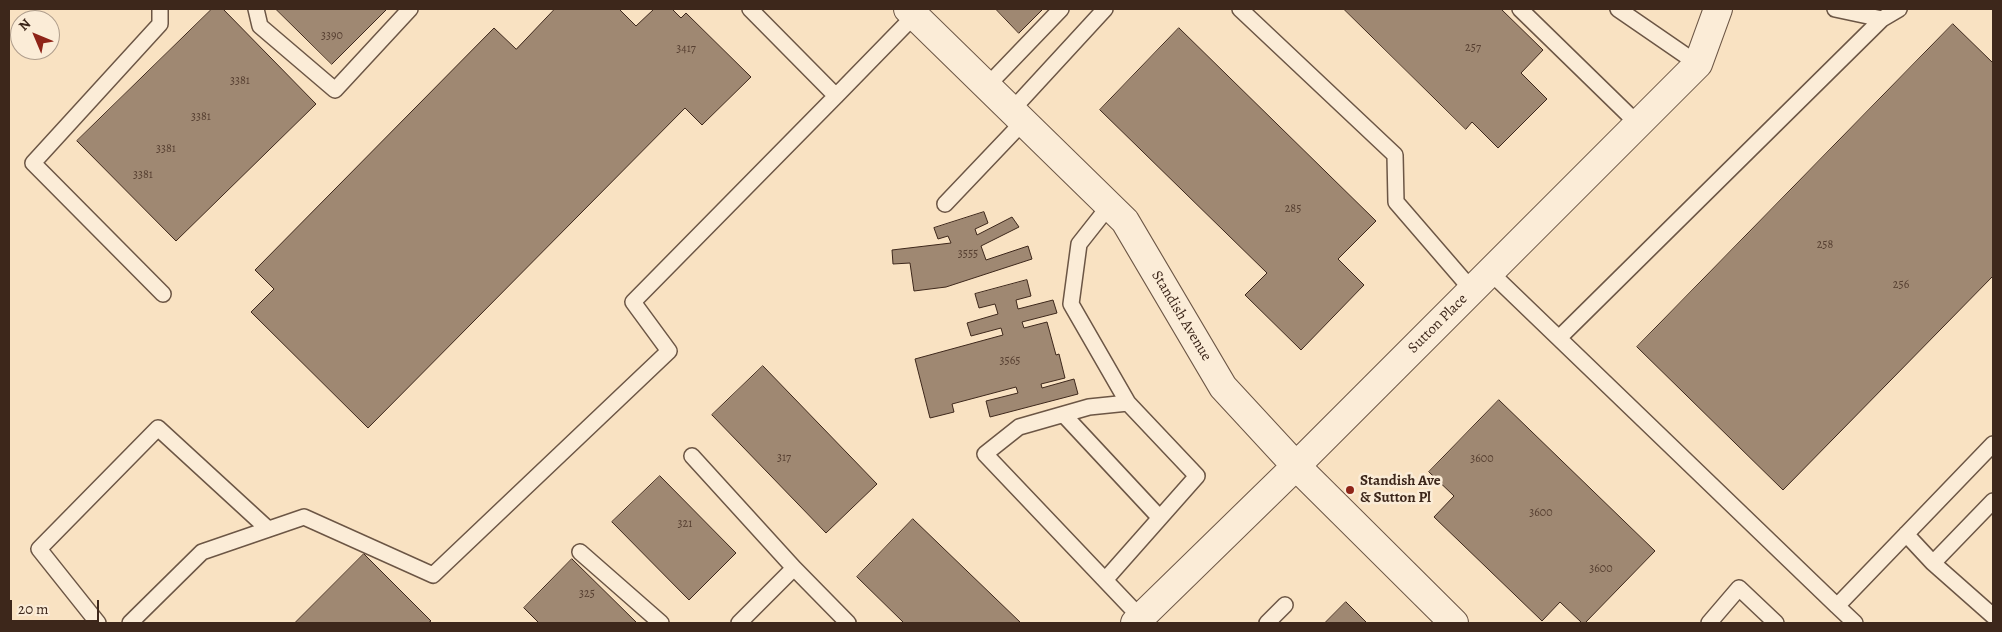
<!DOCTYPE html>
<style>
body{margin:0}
#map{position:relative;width:2002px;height:632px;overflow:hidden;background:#f9e2c2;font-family:Alegreya,serif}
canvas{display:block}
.frame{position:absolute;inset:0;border:10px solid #3d271b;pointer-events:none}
.north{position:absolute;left:10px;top:10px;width:50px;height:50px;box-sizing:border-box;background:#fbecd7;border:1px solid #af9d8c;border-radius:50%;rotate:315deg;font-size:14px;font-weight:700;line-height:20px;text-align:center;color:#3d271b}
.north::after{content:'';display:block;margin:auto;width:18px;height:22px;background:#8f2418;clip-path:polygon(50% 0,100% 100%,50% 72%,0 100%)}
.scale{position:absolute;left:10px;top:600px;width:89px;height:22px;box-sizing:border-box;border:2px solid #3d271b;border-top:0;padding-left:6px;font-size:15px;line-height:18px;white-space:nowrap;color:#3d271b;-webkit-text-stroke:4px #fbecd7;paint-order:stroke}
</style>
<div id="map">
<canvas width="2002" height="632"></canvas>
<div class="frame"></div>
<div class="north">N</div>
<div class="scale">20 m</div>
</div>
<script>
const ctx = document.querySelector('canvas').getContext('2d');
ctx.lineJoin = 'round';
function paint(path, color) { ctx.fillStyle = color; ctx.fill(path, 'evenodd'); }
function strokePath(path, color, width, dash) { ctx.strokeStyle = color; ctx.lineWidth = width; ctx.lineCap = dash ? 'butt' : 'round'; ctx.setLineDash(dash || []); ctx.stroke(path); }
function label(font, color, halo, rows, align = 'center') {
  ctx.font = font + ' Alegreya,serif'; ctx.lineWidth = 5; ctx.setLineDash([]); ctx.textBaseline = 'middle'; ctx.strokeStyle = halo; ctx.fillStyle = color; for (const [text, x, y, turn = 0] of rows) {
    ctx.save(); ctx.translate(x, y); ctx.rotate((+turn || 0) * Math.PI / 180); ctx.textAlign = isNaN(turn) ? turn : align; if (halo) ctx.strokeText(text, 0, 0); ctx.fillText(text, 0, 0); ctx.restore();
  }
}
const building = new Path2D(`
 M212,9H223L316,104L176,241L77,141Z
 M276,9H387L332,64Z
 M555,9H619L636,26L654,9H672L681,18L686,13L751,77L702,125L685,108L368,428L251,312L274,289L255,270L494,28L516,49Z
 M996,9H1043L1019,33Z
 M1344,9H1501L1543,50L1521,73L1547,99L1498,148L1472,122L1466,129Z
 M1953,24L1993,63V276L1783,490L1637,347Z
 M1179,28L1376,221L1338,259L1364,285L1301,350L1245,295L1267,273L1100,110Z
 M984,212L988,223L975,229L977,235L1012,217L1019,227L981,246L986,260L1028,246L1032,259L946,287L914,291L910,263L893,264L892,250L951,243L948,236L938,239L934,228Z
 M1027,280L1031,296L1016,300L1018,309L1053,300L1057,313L1022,322L1024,328L1047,322L1056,355L1059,354L1065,378L1041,384L1042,388L1074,379L1078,394L990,417L986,401L1018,393L1016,387L952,404L954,412L930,418L915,359L1003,335L1001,328L971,336L967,323L998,314L995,304L979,308L975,294Z
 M763,366L877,484L826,533L712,415Z
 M1499,400L1655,551L1585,623H1582L1560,602L1542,621L1434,517L1454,496L1429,472Z
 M660,476L736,553L689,600L612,522Z
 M913,519L1021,623H904L857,577Z
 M364,554L431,621L428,623H295Z
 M572,559L637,623H539L524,608Z
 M1346,602L1367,623H1325Z`);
const lane = new Path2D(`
 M160,9V24L33,163L163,294
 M256,9L260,26L335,90L410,9
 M750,9L836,96L915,15
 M1240,9L1395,155L1396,202L1472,290
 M1520,9L1638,124
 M1618,9L1698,64
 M1835,9L1882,19
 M987,86L1061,9
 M1012,110L1105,9
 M945,204L1023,122
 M1109,206L1079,244L1071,304L1128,403
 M1490,272L1837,606L1993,444
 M1559,338L1882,19L1899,9
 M1064,415L1160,518
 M692,456L794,568
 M1906,534L1933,563L1993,501
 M580,552L661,623
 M1933,563L1993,616
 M1105,580L1197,476L1128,403L1089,407L1019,427L985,454L1141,618
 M1837,606L1855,623
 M98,623L39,549L158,428L268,529
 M130,623L202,552L304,517L433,575L669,351L633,302L836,96
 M739,623L794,568L848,623
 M1267,623L1285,605
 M1709,623L1739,588L1776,623`);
const street = new Path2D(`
 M908,9L1125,221L1223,387L1296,466L1454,623
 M1135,623L1296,466L1698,64L1718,9`);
const markers = [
 [1350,490,5,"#8f2418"]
];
const numberNames = [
 ["3390",332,36],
 ["257",1473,48],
 ["3417",686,49],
 ["3381",240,81],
 ["3381",201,117],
 ["3381",166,149],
 ["3381",143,175],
 ["285",1293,209],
 ["258",1825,245],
 ["3555",968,254],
 ["256",1901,285],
 ["3565",1010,361],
 ["317",784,458],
 ["3600",1482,459],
 ["3600",1541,513],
 ["321",685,524],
 ["3600",1601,569],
 ["325",587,594]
];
const streetNames = [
 ["Standish Avenue",1181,316,59],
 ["Sutton Place",1438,324,-45]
];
const poiNames = [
 ["Standish Ave",1360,481],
 ["& Sutton Pl",1360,498]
];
paint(building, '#9f8872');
strokePath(building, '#3d271b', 1);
strokePath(lane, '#6c5645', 18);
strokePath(street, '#6c5645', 30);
strokePath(lane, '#fbecd7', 15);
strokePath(street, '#fbecd7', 28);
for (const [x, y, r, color] of markers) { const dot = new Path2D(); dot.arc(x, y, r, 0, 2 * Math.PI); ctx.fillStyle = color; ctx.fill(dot); strokePath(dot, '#fbecd7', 2); }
label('12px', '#563f31', null, numberNames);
label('15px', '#3d271b', '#fbecd7', streetNames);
label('bold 15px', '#3d271b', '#fbecd7', poiNames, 'left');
</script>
